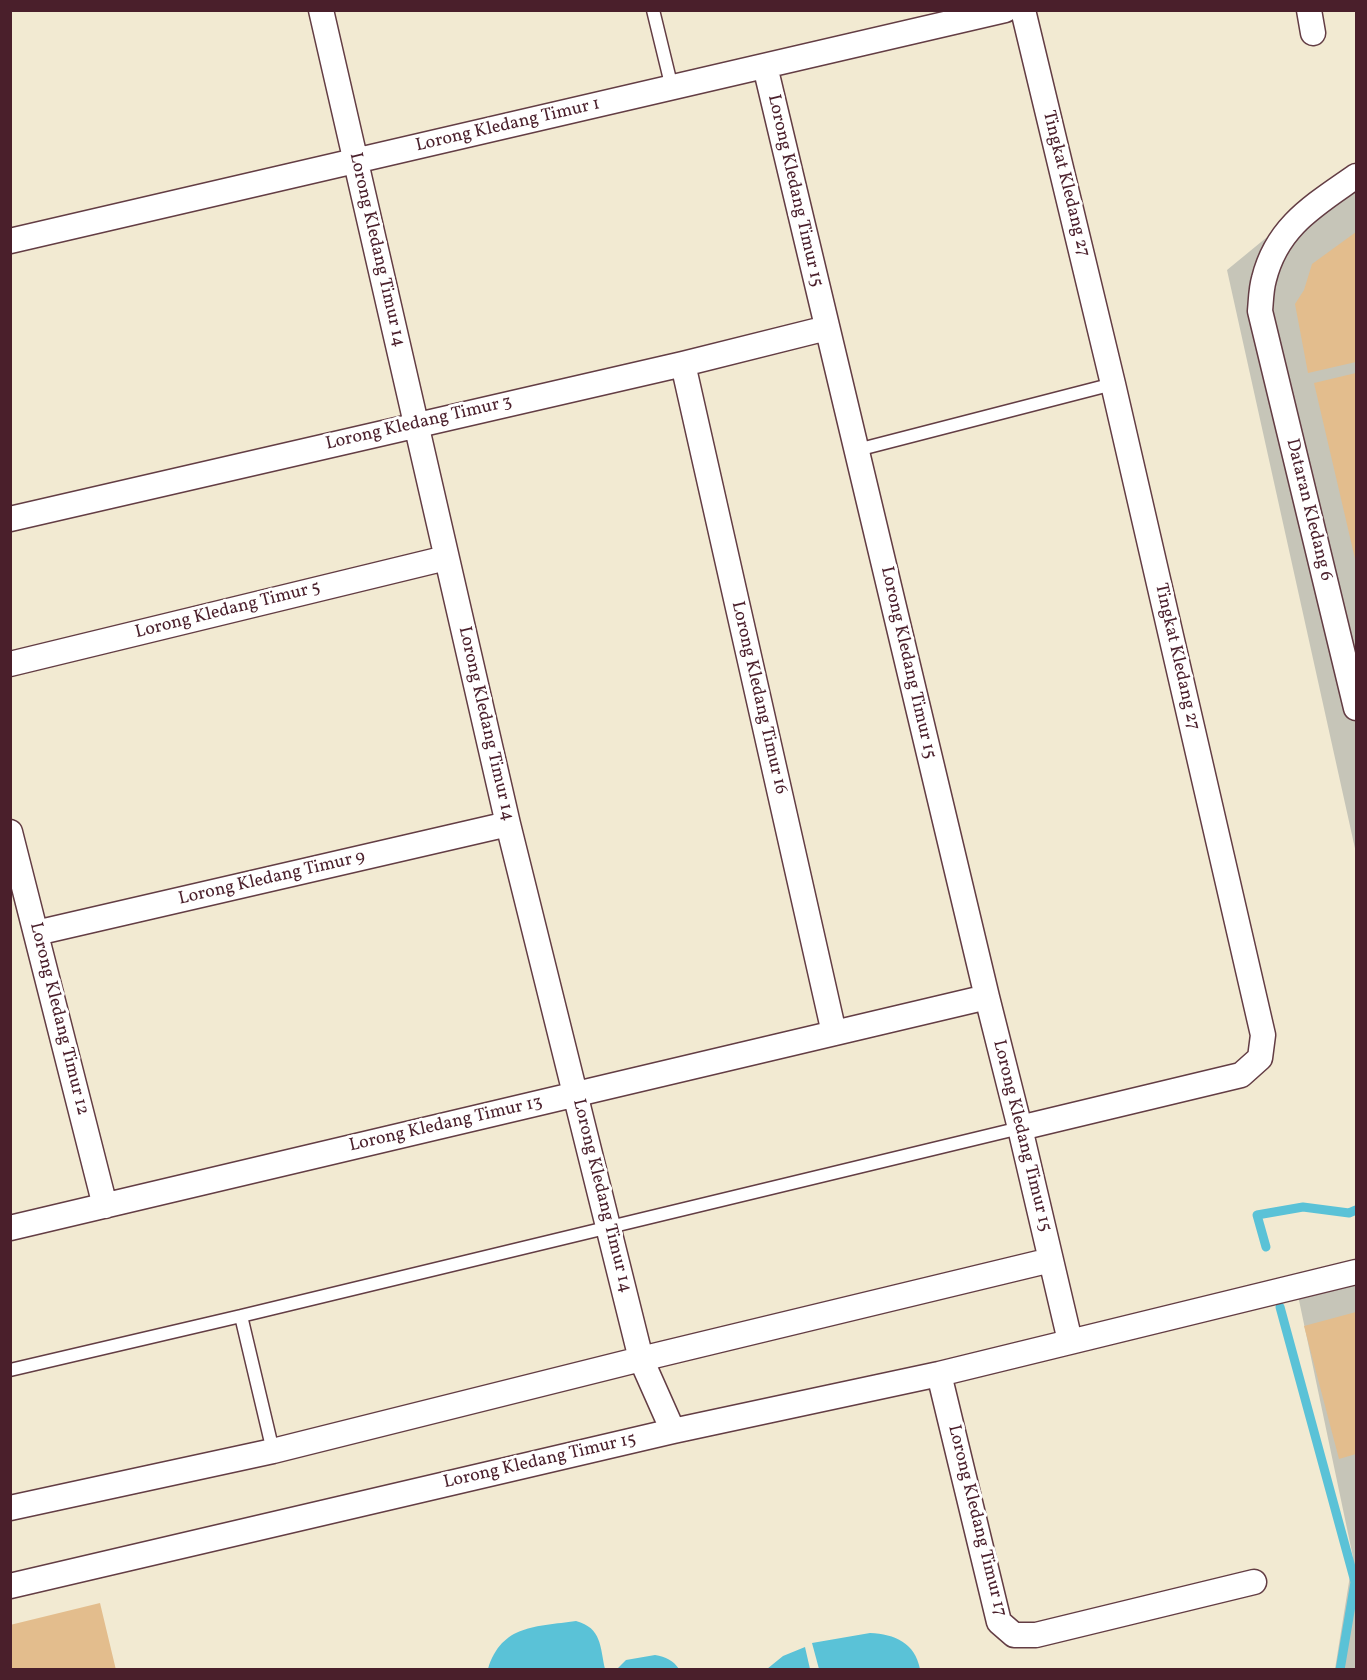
<!DOCTYPE html>
<style>
body{margin:0}
#map{position:relative;width:1367px;height:1680px;overflow:hidden;background:#f2ead2;font-family:Vollkorn,serif}
canvas{display:block}
.frame{position:absolute;inset:0;border:12px solid #4a1f2b;pointer-events:none}
</style>
<div id="map">
<canvas width="1367" height="1680"></canvas>
<div class="frame"></div>
</div>
<script>
const ctx = document.querySelector('canvas').getContext('2d');
ctx.lineJoin = 'round';
function paint(path, color) { ctx.fillStyle = color; ctx.fill(path, 'evenodd'); }
function strokePath(path, color, width, dash) { ctx.strokeStyle = color; ctx.lineWidth = width; ctx.lineCap = dash ? 'butt' : 'round'; ctx.setLineDash(dash || []); ctx.stroke(path); }
function label(font, color, halo, rows, align = 'center') {
  ctx.font = font + ' Vollkorn,serif'; ctx.lineWidth = 6; ctx.setLineDash([]); ctx.textBaseline = 'middle'; ctx.strokeStyle = halo; ctx.fillStyle = color; for (const [text, x, y, turn = 0] of rows) {
    ctx.save(); ctx.translate(x, y); ctx.rotate((+turn || 0) * Math.PI / 180); ctx.textAlign = isNaN(turn) ? turn : align; if (halo) ctx.strokeText(text, 0, 0); ctx.fillText(text, 0, 0); ctx.restore();
  }
}
const industrial = new Path2D(`
 M1356,164V853L1227,270Z
 M1356,1267V1669H1335L1353,1557L1296,1286Z`);
const water = new Path2D(`
 M576,1621C602,1628 600,1647 605,1669H488C502,1624 536,1627 576,1621Z
 M870,1633C895,1634 915,1643 920,1669H819L812,1643Z
 M805,1647L810,1669H767L783,1656Z
 M655,1655C666,1657 673,1660 679,1669H617L626,1660Z`);
const stream = new Path2D(`
 M1266,1247L1257,1215L1303,1207L1349,1213L1356,1210
 M1280,1307L1355,1582L1340,1670`);
const building = new Path2D(`
 M1356,232V362L1308,373L1295,304L1304,290L1312,264Z
 M1356,373V563L1314,383Z
 M1356,1312V1454L1339,1459L1304,1326Z
 M100,1603L116,1670H10V1625Z`);
const lane = new Path2D(`
 M653,10L672,88
 M857,450L1113,384
 M241,1316L273,1451
 M10,1370L241,1316L1020,1128`);
const street = new Path2D(`
 M321,10L508,824L641,1359L673,1431
 M1309,10L1313,33
 M765,66L987,997L1020,1128L1070,1341
 M1356,176C1315,205 1277,226 1264,279C1261,289 1261,301 1260,311L1356,708
 M10,241L1005,10
 M683,364L834,1033
 M10,519L683,364L827,328
 M10,664L446,558
 M10,832L105,1206
 M36,933L508,824
 M1020,1128L1241,1075L1260,1058L1263,1035L1113,384L1023,10
 M10,1228L987,997
 M939,1374L999,1622L1014,1635H1036L1254,1582
 M10,1508L273,1451L641,1359L1051,1260
 M10,1586L673,1431L939,1374L1356,1272`);
const streetNames = [
 ["Lorong Kledang Timur 1",508,126,-13],
 ["Tingkat Kledang 27",1065,184,76],
 ["Lorong Kledang Timur 15",794,191,77],
 ["Lorong Kledang Timur 14",376,250,77],
 ["Lorong Kledang Timur 3",419,424,-13],
 ["Dataran Kledang 6",1308,510,76],
 ["Lorong Kledang Timur 5",228,611,-14],
 ["Tingkat Kledang 27",1176,657,77],
 ["Lorong Kledang Timur 15",907,663,77],
 ["Lorong Kledang Timur 16",758,698,77],
 ["Lorong Kledang Timur 14",485,724,77],
 ["Lorong Kledang Timur 9",272,879,-13],
 ["Lorong Kledang Timur 12",58,1019,76],
 ["Lorong Kledang Timur 13",446,1125,-13],
 ["Lorong Kledang Timur 15",1021,1136,76],
 ["Lorong Kledang Timur 14",601,1196,76],
 ["Lorong Kledang Timur 15",540,1462,-13],
 ["Lorong Kledang Timur 17",976,1521,76]
];
paint(industrial, '#c6c5b8');
paint(water, '#5ac2d7');
strokePath(stream, '#5ac2d7', 9);
paint(building, '#e3bd8d');
strokePath(lane, '#633d44', 15);
strokePath(street, '#633d44', 27);
strokePath(lane, '#fff', 12);
strokePath(street, '#fff', 24);
label('18px', '#4a1f2b', '#fff', streetNames);
</script>
